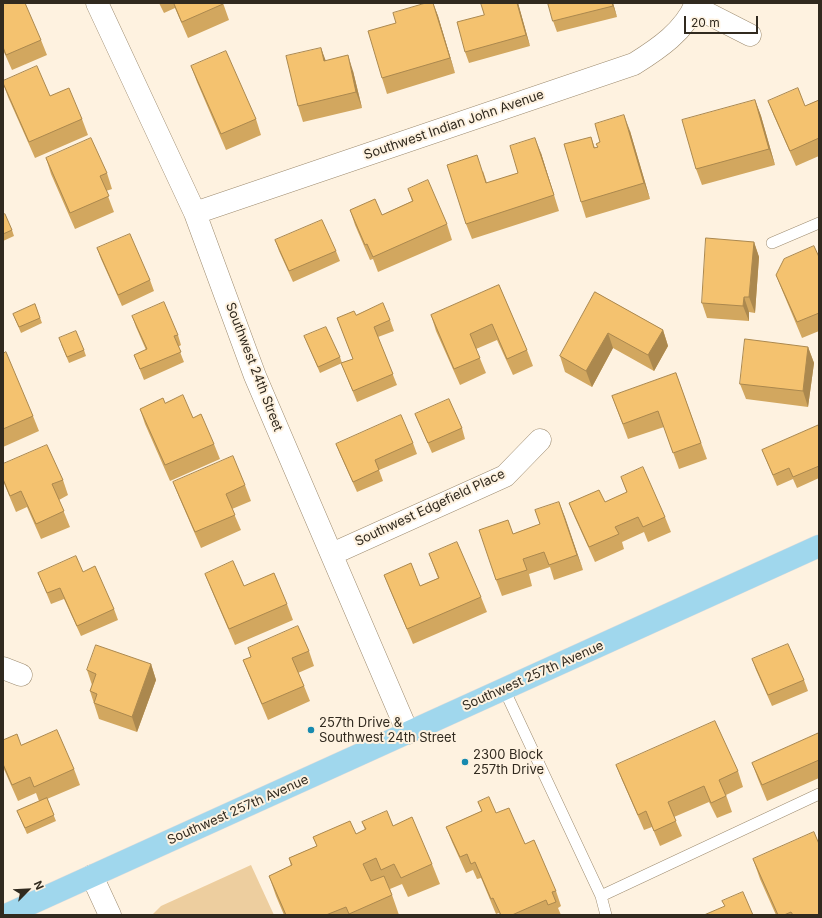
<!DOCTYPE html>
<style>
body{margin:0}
#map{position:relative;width:822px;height:918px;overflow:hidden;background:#fef2e0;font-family:Inter,sans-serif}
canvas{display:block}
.frame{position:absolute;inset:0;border:4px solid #312a1f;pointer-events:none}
.north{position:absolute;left:8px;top:870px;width:40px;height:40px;-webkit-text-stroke:3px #fef2e0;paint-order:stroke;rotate:66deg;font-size:11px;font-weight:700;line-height:16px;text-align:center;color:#312a1f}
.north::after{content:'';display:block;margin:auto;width:14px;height:18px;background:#312a1f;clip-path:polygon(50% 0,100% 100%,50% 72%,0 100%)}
.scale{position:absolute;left:684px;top:16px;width:74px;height:18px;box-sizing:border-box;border:2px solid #312a1f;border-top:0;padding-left:5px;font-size:12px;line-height:14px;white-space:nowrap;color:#312a1f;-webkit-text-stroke:3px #fef2e0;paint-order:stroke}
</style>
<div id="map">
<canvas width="822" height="918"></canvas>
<div class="frame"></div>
<div class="north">N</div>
<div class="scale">20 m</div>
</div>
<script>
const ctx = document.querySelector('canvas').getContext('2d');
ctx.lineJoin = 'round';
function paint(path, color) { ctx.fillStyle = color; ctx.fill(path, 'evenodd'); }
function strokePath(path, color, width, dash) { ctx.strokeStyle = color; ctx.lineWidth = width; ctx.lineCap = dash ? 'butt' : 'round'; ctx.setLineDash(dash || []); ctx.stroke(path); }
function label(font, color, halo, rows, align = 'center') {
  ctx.font = font + ' Inter,sans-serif'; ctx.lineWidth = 4; ctx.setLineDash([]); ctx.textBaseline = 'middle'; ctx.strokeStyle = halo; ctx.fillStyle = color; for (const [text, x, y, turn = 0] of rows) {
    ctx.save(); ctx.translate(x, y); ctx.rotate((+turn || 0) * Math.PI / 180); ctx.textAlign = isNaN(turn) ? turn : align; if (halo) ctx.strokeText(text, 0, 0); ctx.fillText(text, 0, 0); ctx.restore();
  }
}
const green = new Path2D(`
 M251,865L274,915H152L161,906Z`);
const service = new Path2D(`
 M772,243L819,223
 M504,689L601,896
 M606,915L601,896L819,794`);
const minor = new Path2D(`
 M97,3L195,213L255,376L408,733
 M695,7L750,35
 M195,213L634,64C658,49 685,31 696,3
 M332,554L505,476L540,440
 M3,668L21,675
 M92,876L110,915`);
const primary = new Path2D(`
 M6,915L819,546`);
const wall = new Path2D(`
 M3,3L41,40L47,55L12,70L3,50Z
 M159,3H223L229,20L188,38L175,8L164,13Z
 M433,3L438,16L455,73L387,94L382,78L396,23Z
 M518,3L530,46L469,63L465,52L484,15Z
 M548,3H613L617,17L557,32L553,21Z
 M321,48L325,60L353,71L362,108L303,122L298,106Z
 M191,66L256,119L261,135L226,150L197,82Z
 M3,83L50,96L82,119L88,135L35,158L8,97Z
 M755,100L761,116L775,165L702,185L696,169Z
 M819,100V156L796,166L774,116L768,101L805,106Z
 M630,131L650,199L586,218L581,202L591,137L595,148L598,147L600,142Z
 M541,153L559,211L472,239L466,224L483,171L487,183L518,173Z
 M46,158L107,173L112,189L106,191L114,212L75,229L51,174Z
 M408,189L447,224L452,240L378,272L373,259L370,260L355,225L350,210L382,215L412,201Z
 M3,215L12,230L14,236L3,241Z
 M275,240L336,251L340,261L293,282L279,251Z
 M754,242L759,257L755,313L749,312V321L707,318L702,303Z
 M97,248L150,280L154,291L122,306L101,259Z
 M819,257V331L802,338L782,290L776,275Z
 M499,285L527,350L533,366L513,375L497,340L476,349L486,373L460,385L436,331L431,315Z
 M595,292L663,330L668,346L654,371L613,348L592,387L565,372L560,356Z
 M35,304L42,323L21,333L13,314Z
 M356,315L390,320L394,331L378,337L397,385L357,402L341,363L353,359L337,318Z
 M132,316L178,335L181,345L178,347L184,362L144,380L134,355L146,350L136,327Z
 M304,336L340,357L342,363L320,373Z
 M61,344L84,350L86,356L69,363Z
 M808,347L814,363L808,407L746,399L740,384Z
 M3,354L33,416L39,431L3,447Z
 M676,373L707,459L679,469L664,427L628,439L612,396Z
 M165,403L193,418L214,444L220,459L170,481L145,424L140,409Z
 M415,414L462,428L465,439L432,453Z
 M819,425V478L797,488L793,479L777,486L762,450Z
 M413,443L417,454L379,470L383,481L357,492L340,454L336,444Z
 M3,464L63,480L68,495L59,500L70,527L41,539L27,507L16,512L3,481Z
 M621,477L665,517L671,532L648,542L644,532L622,542L624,549L595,562L575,518L569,503L605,502L627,493Z
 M173,482L245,485L251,501L232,509L241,530L201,548L179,497Z
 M559,502L583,570L554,580L550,567L529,574L532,586L502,596L496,580L513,534L540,524Z
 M429,554L481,597L487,612L413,644L390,590L384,575L420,586L438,578Z
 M83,572L114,609L118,620L81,636L64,599L51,604L38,573Z
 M205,574L244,586L287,604L293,620L235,645L211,589Z
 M309,651L314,666L298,673L304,686L310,701L268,720L249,675L243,660Z
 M752,659L804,680L808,691L772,706L756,670Z
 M151,664L156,680L137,732L99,719L90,691L92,685L87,670Z
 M819,733V778L767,801L758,779L752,763Z
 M3,740L21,745L74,769L80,785L47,799L56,821L27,834L17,811L39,801L36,793L18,801L3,767Z
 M616,765L738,771L743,787L726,795L732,812L717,818L709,802L674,817L682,836L660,846L652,827L644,830L622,780Z
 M478,802L496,813L525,844L556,891L561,906L558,908L561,915H500L499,913L496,914L481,878L477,879L473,870L466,873L452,842L446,827L482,811Z
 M362,822L393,826L432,864L440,884L408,897L402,884L390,889L399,915H284L276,896L269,876L291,866L289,858L317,846L313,837L356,834L365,830Z
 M753,859L819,915H776L760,879Z`);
const shadedWall = new Path2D(`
 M433,3L438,16L455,73L450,58Z
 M517,3H518L530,46L526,35Z
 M612,3H613L617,17L613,6Z
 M321,48L327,64L324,61Z
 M348,55L353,71L362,108L356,92Z
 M755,100L761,116L775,165L769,149Z
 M624,115L630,131L650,199L644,183Z
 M535,138L541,153L559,211L554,195Z
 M754,242L759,257L755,313L749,297Z
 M744,297L749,312V321L743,306Z
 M663,330L668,346L654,371L648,355Z
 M608,333L613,348L592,387L586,371Z
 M808,347L814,363L808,407L803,391Z
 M559,502L565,517L583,570L577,555Z
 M151,664L156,680L137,732L132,717Z`);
const building = new Path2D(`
 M3,3H25L41,40L6,55L3,47Z
 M174,3H223V4L182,22Z
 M426,3H433L450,58L382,78L368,31L396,23L393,13Z
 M481,3H517L526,35L465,52L457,22L484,15Z
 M548,3H612L613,6L553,21Z
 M321,48L324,61L348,55L356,92L298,106L286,56Z
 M226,51L256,119L221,134L191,66Z
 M37,66L50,96L69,88L82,119L29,142L3,83V81Z
 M798,88L805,106L819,100V138L790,151L768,101Z
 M755,100L769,149L696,169L682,120Z
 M624,115L644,183L581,202L564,144L591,137L594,148L598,147L596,144L600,142L595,124Z
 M91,138L107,173L100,176L109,196L70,213L46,158Z
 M535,138L554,195L466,224L447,165L477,155L486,183L518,173L510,146Z
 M428,180L447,224L373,257L367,244L365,245L350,210L375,199L382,215L413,201L408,189Z
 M5,214L12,230L3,234V215Z
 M322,220L336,251L289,271L275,240Z
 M130,234L150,280L118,295L97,248Z
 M706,238L754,242L749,297H744L743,306L702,303Z
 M814,246L819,257V313L797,322L776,275L784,259Z
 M499,285L527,350L507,359L492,324L470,334L480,358L454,369L431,315Z
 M595,292L663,330L648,355L608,333L586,371L560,356Z
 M164,302L178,335L174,336L181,352L140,369L134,355L147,349L132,316Z
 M383,303L390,320L374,327L393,374L353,391L341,363L353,359L337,318L354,311L356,315Z
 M35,304L40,318L19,327L13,314Z
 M326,327L340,357L318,367L304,336Z
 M76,331L84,350L67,357L59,338Z
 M745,339L808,347L803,391L740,384Z
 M6,352L33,416L3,429V354Z
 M676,373L701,443L673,453L658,411L623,424L612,396Z
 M183,395L193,418L201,414L214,444L165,465L140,409L163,398L165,403Z
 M449,399L462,428L428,443L415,414Z
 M401,415L413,443L375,460L379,470L353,482L336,444Z
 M819,425V466L793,477L789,468L773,475L762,450Z
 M47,445L63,480L52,484L64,511L36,524L21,491L10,496L3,479V464Z
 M233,456L245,485L226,494L235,515L195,532L173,482Z
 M643,467L665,517L643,527L638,517L615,527L619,534L589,547L569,503L599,490L605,502L627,492L621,477Z
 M559,502L577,555L549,565L544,552L523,559L527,570L496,580L479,530L508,520L513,534L540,524L535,510Z
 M457,542L481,597L407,629L384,575L411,563L420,586L439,578L429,554Z
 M76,556L83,572L95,566L114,609L77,626L60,588L47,593L38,573Z
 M233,561L244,586L274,573L287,604L229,629L205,574Z
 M298,626L309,651L292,658L304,686L262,704L243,660L251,657L248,648Z
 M788,644L804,680L768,695L752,659Z
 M96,645L151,664L132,717L94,703L97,694L90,691L96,674L87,670Z
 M715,721L738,771L719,780L726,796L711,803L704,786L668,802L676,821L654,831L646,811L638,815L616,765Z
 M57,730L74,769L34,787L30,777L12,785L3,764V740L17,734L21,745Z
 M819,733V760L762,785L752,763Z
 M489,797L496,813L509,808L525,844L534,840L556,891L552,892L556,902L548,905L546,900L512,915H501L493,898L491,899L475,862L471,864L467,854L460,857L446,827L482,811L478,802Z
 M47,798L54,815L25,828L17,811Z
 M387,811L393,826L412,817L432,864L401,878L394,864L381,870L376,858L363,864L371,881L384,876L392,895L349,914L346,907L326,915H286L269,876L292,865L289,858L317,846L313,837L350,821L356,834L366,829L362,822Z
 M814,832L819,844V915H793L791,912L784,915H778L753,859Z
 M743,892L753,915H704L725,906L722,901Z`);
const markers = [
 [311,730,4,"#178aaf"],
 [465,762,4,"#178aaf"]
];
const streetNames = [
 ["Southwest Indian John Avenue",454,125,-19],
 ["Southwest 24th Street",254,367,69],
 ["Southwest Edgefield Place",430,508,-25],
 ["Southwest 257th Avenue",533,676,-24],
 ["Southwest 257th Avenue",238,810,-24]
];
const poiNames = [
 ["257th Drive &",319,723],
 ["Southwest 24th Street",319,738],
 ["2300 Block",473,755],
 ["257th Drive",473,770]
];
paint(green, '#edce9f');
strokePath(service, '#9d8b6f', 12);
strokePath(minor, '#9d8b6f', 23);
strokePath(primary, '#dedddb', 23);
strokePath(service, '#fff', 11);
strokePath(minor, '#fff', 22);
strokePath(primary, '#a0d7ed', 22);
paint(wall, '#d2a75f');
paint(shadedWall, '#ab884e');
paint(building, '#f4c26f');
strokePath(building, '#ab884e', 1);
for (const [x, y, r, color] of markers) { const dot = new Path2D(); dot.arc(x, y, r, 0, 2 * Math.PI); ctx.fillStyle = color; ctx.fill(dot); strokePath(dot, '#fef2e0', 1.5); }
label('13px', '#312a1f', '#fef2e0', streetNames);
label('13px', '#312a1f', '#fef2e0', poiNames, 'left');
</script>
